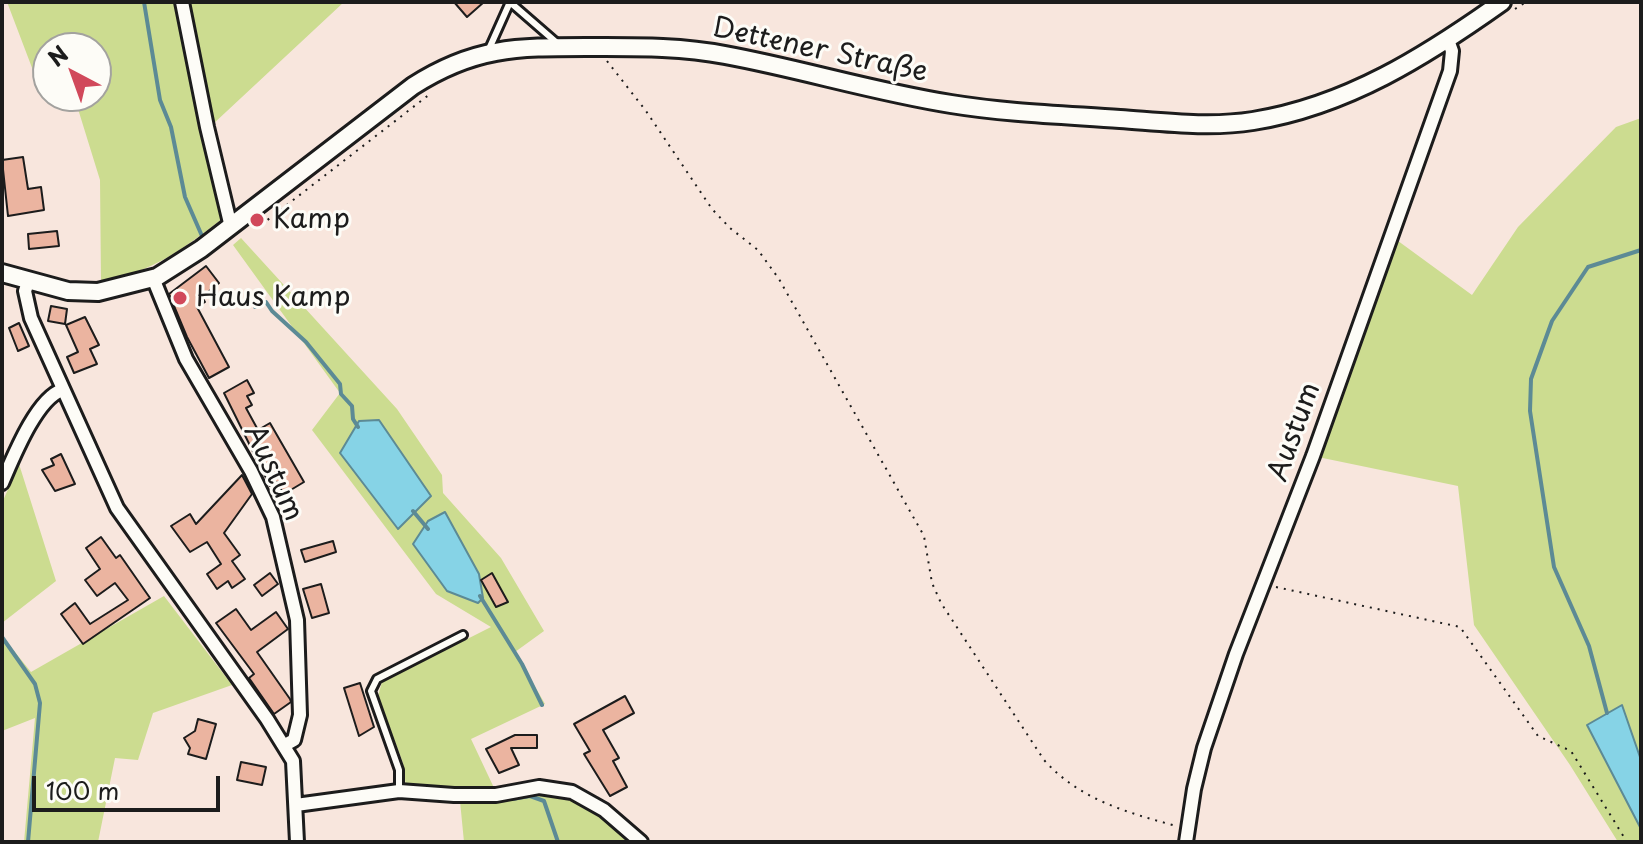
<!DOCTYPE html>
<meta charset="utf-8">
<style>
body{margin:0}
#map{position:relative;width:1643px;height:844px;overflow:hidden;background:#f8e6dd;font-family:"Playpen Sans",sans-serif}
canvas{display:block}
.frame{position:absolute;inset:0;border:4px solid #1c1c1c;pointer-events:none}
.north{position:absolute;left:32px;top:32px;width:80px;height:80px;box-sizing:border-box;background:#fdfcf7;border:2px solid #a3a29f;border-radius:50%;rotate:319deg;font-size:22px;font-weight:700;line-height:32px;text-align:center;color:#1c1c1c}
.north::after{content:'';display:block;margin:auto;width:28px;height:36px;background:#d1495b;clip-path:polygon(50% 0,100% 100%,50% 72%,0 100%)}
.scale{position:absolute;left:32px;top:776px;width:188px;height:36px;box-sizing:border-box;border:4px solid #1c1c1c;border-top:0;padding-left:10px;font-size:24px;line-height:28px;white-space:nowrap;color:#1c1c1c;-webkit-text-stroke:6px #fdfcf7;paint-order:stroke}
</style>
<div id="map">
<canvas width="1643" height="844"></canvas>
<div class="frame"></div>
<div class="north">N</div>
<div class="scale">100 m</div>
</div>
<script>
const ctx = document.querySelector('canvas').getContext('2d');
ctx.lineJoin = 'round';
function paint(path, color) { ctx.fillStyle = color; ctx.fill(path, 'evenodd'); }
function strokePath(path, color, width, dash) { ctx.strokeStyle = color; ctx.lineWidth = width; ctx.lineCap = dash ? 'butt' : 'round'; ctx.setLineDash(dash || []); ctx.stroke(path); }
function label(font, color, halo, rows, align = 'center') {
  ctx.font = font + ' "Playpen Sans",sans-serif'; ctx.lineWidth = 6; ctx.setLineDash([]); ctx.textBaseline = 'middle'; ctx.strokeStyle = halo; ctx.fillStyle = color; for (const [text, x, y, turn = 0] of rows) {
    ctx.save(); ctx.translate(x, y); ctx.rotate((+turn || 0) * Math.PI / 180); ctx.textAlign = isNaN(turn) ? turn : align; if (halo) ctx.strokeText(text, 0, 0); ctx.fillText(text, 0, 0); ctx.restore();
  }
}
const green = new Path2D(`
 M7,2H178L222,219C179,252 155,270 101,282L100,180L74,96H96V48H48V72L34,73Z
 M187,2H344L212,125Z
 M1641,118V842H1618L1570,765L1474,625L1458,486L1313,456L1394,238L1472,295L1518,227L1616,127Z
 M241,238L397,409L442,475L443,493L501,558L544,631L515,652L545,704L471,739L495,790L456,791L406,787L403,763L378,696L382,682L491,627L436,594L312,430L340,393L233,245Z
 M19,464L56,581L2,623V503Z
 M164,596L232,685L153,713L138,760L115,758L98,842H24L35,718L2,731V636L31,672Z
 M544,793C588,799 601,813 633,842H464L460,801Z`);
const water = new Path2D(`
 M379,420L431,496L398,529L340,453L359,421Z
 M445,512L479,574L483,598L478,603L447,591L413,544L428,521Z
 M1622,705L1641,760V829L1587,725Z`);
const stream = new Path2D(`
 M144,2L160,100L171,127L185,197L202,236
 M255,307L266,302L272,311L306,342L340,384L341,394L352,406L353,419L358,427
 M413,511L428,529
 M480,596L522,664L542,705
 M2,637L35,684L40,703L28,842
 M1607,713L1589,646L1554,567L1530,411L1531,379L1552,321L1588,267L1641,250
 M512,799L530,796L544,801L558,842`);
const building = new Path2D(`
 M454,2H484L467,17Z
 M23,157L28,189L41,187L44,210L8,216L2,160Z
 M57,231L59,246L29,249L28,234Z
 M206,266L219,283L202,297L205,302L197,307L229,367L209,378L187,337L169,294Z
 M51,306L67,309L65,324L48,321Z
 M85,317L99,345L90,349L97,364L74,373L67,357L78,352L66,325Z
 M19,323L29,346L18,351L9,328Z
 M247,380L254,393L247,396L252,405L246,408L258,430L270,423L304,482L284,494L277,482L270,486L224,393Z
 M61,454L75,484L55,491L42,470L54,465L51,459Z
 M242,475L252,494L224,533L240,555L232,561L245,579L232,588L228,581L217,589L207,574L221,564L207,542L190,552L171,526L190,514L196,524Z
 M101,537L116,558L120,555L150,598L83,644L61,614L75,603L90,624L128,600L115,583L97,596L85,580L100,569L86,548Z
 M333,541L336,552L305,562L301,550Z
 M270,573L278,584L262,596L254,585Z
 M492,573L508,602L496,607L481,580Z
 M321,584L329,613L312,618L303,589Z
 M236,609L251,630L276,612L288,629L257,652L290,699L291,702L274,714L249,678L254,674L216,623Z
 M360,683L374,727L359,736L344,688Z
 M625,696L634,713L603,730L619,758L613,761L627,787L610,796L584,754L590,751L574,724Z
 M198,719L216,724L206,759L188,754L190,748L184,738L195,731Z
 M515,735H537V748H511L519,765L499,773L486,749Z
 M241,762L266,767L262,785L237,780Z`);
const path = new Path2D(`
 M1515,9L1526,2
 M607,61L646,111L712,209L730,228L758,250L779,279L924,536L932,583L941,603L1044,760C1080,800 1126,812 1176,826
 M254,228L261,225L430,94
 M1276,587L1460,627L1538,736L1571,751L1627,842`);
const service = new Path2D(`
 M511,3L557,43
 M489,49L510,2
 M399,791V770L371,691L377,679L463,635`);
const minor = new Path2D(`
 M182,2L207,127L231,227
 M153,278L186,359L251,471L273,517L297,620L300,715L294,740L285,745
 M28,282L25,291L31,318L117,508L267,719L293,761L297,842
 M2,483C13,458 36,399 62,390
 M296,805L399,791L454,795H496L539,787L572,792L604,810L641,842
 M1186,842L1194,789L1204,748L1236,654L1313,456L1450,71L1452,51L1448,40`);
const tertiary = new Path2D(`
 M2,273L68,291L98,292L157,277L201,249L413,86C474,47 516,47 586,47C633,47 680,46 725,55C801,69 875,92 951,104C1006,113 1063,115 1120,119C1163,122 1209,128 1253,121C1347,106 1426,56 1502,2`);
const markers = [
 [257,220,8,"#d1495b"],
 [180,298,8,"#d1495b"]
];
const streetNames = [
 ["Dettener Straße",820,51,12],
 ["Austum",1295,432,-70],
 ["Austum",273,473,65]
];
const poiNames = [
 ["Kamp",273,220],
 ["Haus Kamp",196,298]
];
paint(green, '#ccdc90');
paint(water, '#86d3e6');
strokePath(water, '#5c8a95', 2);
strokePath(stream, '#5c8a95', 4);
paint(building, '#ebb4a0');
strokePath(building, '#1c1c1c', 2);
strokePath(service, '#1c1c1c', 12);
strokePath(minor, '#1c1c1c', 18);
strokePath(tertiary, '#1c1c1c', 22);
strokePath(path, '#1c1c1c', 2, [2, 6]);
strokePath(service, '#fdfcf7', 6);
strokePath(minor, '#fdfcf7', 12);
strokePath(tertiary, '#fdfcf7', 16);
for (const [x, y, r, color] of markers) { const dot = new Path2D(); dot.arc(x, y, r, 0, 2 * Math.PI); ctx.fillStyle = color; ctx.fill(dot); strokePath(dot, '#fdfcf7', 3); }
label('28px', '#1c1c1c', '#fdfcf7', streetNames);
label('28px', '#1c1c1c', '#fdfcf7', poiNames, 'left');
</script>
